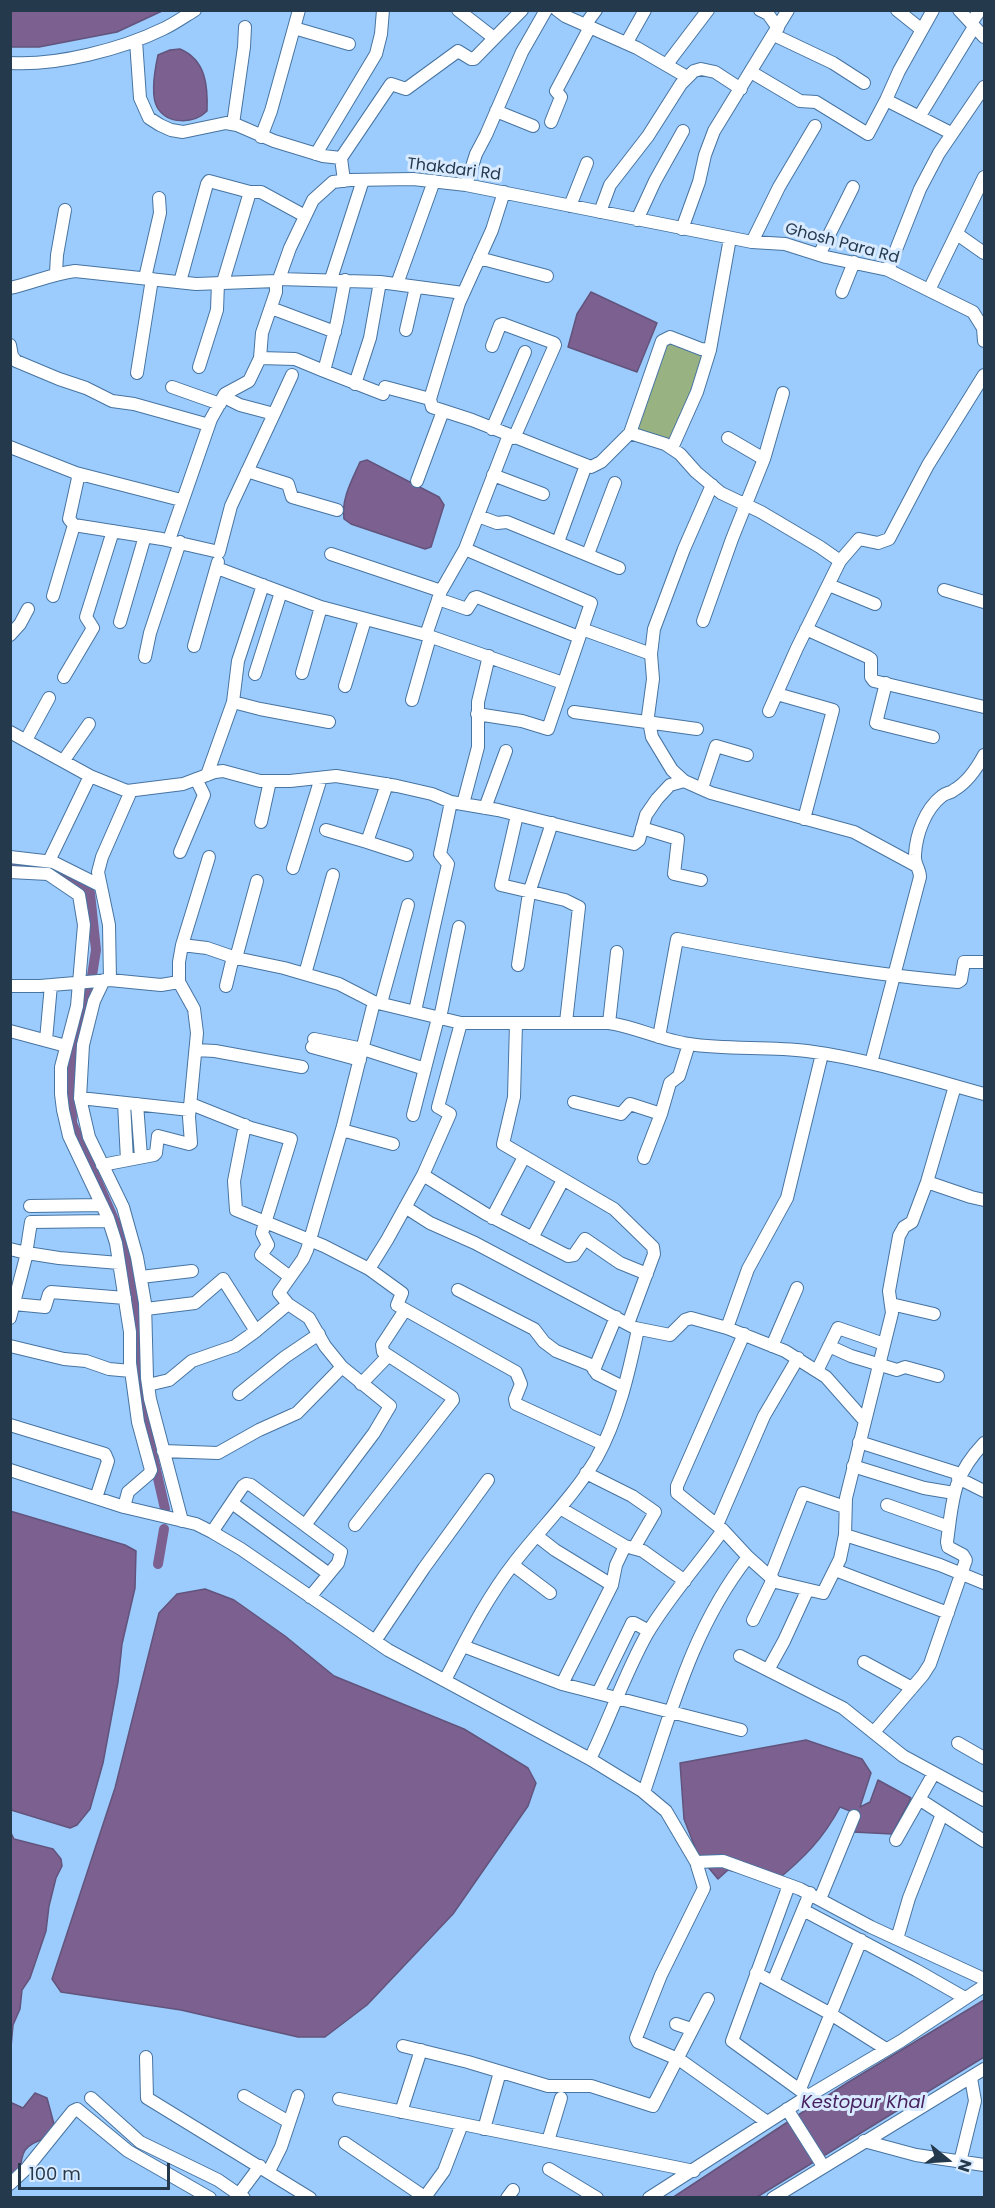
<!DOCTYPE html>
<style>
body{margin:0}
#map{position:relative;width:995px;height:2208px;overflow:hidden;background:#9cccfe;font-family:Poppins,sans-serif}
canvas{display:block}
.frame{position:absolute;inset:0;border:12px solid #25394d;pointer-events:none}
.north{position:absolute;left:917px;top:2130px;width:60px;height:60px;-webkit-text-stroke:4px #d7eaff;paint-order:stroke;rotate:108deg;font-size:16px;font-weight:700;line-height:24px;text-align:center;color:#25394d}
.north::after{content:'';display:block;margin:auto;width:21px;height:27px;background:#25394d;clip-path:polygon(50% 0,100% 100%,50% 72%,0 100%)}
.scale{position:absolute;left:18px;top:2163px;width:152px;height:27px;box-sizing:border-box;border:3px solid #25394d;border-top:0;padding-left:8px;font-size:18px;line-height:21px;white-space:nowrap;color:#25394d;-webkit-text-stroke:4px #d7eaff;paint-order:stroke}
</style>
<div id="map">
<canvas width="995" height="2208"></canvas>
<div class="frame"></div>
<div class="north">N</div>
<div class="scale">100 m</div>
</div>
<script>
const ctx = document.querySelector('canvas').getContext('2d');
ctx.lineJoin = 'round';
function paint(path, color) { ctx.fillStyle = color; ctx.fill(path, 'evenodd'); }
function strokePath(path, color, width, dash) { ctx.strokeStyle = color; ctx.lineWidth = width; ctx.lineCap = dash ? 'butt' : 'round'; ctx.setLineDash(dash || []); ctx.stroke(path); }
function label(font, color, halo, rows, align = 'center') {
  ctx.font = font + ' Poppins,sans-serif'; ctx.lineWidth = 6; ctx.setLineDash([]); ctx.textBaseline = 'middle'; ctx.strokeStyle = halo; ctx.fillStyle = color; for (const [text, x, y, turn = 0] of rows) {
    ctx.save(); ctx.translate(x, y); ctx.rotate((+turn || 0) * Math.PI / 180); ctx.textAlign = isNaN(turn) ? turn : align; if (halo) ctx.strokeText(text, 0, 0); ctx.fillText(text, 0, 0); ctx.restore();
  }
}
const green = new Path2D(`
 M671,341L704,354L698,375L671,440L668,441L638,430L667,344Z`);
const water = new Path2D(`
 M11,10H162V11L117,32L39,47H11Z
 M180,49C206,60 208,86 207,111C194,124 167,125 157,107C150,94 155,69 158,55L170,50Z
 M591,292L657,323L637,372L568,347L577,314Z
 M367,460L439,497L444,505L431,547L425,549L351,524L344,519C341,499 352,480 360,462Z
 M10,1511L125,1545L136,1551L135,1588L122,1644L118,1682L103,1763L90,1809L77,1825L70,1828L11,1810Z
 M205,1589L234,1600L285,1636L334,1676L464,1729L528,1768L536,1783L528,1806L453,1914L367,2005L325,2037H298L181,2010L61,1992L52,1979L115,1788L159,1613L177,1594Z
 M806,1740L862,1759L871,1773L860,1807L870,1802L878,1780L911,1798L892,1834L853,1832L855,1813L840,1807C823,1839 804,1858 776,1881L728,1870L718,1879L698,1855L684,1819L680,1763Z
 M11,1833L14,1839L53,1849L61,1859L62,1866L56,1878L49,1906L46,1931L30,1978L22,1990L20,2009L13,2025L11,2047Z
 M984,2000V2057L757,2197L672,2198L847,2083Z
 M35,2093L47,2098L54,2124L46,2138C24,2145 21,2151 20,2174L11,2182V2105L12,2103L23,2108Z`);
const canal = new Path2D(`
 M10,862C22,868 32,866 44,868C63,871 76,881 90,893L96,950L91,982L71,1053L72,1123L122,1238L134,1291L137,1326L138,1372L144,1417L165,1509
 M158,1564L164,1529`);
const minor = new Path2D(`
 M458,10L494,38
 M557,10L565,16L637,48L687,77
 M760,10L768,14L778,28
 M897,10L922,30
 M959,10L984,37
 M971,23L980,10
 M585,25L596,10
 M294,28L349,44
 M774,35L833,63L864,83
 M136,41L140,98L149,118L160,125L171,130L183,132L226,123L237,125L274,141L323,156L341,158L344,181
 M627,42L645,10
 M10,63C57,66 122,49 163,29C174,24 185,16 195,10
 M667,64L708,10
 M751,72L800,101L816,102L868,134L886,100L899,71L933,10
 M886,100L951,133
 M496,111L533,126
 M919,117L974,27
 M551,122L561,97L556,91L590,27
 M233,124L244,47L245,27
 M261,137L271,111L299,10
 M316,154L376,54L381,34L383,10
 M341,158L391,84L406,89L458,51L471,59H474L522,10
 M466,185L476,154L486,135L522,52L546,10
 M504,192L492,230L459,303L430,399L432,407L472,420L591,467L601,462L630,433L665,444L680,454L696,472L721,493L761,512L820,547L840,561
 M570,206L587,163
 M600,212L610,185L648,136L681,84L694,71L701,69L715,72L741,89
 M637,220L655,181L683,131
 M682,229L699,182L705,155L714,131L788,10
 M957,234L984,253
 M752,242L779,187L815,126
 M819,255L853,187
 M479,258L547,276
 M888,270L920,189L939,153L984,87
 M56,273L57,255L65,210
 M145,278L160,213L159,198
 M279,279L380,282L463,293
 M331,279L363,180
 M345,280L337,322L324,371L383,394
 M180,282L207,184L209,181L250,192H261L305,216
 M223,282L250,192
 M397,284L434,181
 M10,288C32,283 52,274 75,271L196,284L276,281L279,279L290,248L313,200L333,182L350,180L413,179L466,185L752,242L785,244L826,257L888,270L973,312L983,328L984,341
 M929,290L984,177
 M842,292L854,262
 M271,308L335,332
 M406,330L416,287
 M10,345L12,356L16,361L59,379L86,388L112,401L134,404L209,425
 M492,346L500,325L503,324L554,343L555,345L514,438
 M260,358L295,359L324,371
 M199,367L217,310L218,283
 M137,373L152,279
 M355,384L370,338L380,282
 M172,387L220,404
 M385,387L430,399
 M274,414L292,375
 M492,429L525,352
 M630,433L662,341L670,337L701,349L710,350
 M728,438L764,459
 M10,447L76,473L78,478L69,519L74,525L162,539L219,552L231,506L274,414L240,405L224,397
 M672,448L697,392L710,350L730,238
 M247,471L288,484L292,497L337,510
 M76,473L181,500
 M493,475L543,494
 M417,481L443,411
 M712,485L684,549L654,629L651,654L653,679L648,716L652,737L672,770L684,781L711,793L854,832L915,865
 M478,516L497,523L507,522L619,568
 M169,540L211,419L225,394L249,381L260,358L262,333L276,292V281
 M558,542L586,465
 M465,549L591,603L548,729L522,721L477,714
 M331,554L441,591
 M588,554L615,483
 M217,568L321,607L426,635L563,683
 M829,585L875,604
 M944,590L984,602
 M53,596L74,525
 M438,599L467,609L474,598L477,597L579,637
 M703,621L732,539L764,459L783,393
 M120,622L145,536
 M582,629L651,654
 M806,629L868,657L871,659V677L874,681L984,707
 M10,635L20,624L28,609
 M426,635L441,591L465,549L509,435
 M194,646L218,562
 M145,657L150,633L180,542
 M302,673L321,607
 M255,674L281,592
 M64,677L93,628L86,617L113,531
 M886,683L876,723L933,737
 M345,686L365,620
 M777,694L833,710L804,819
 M412,700L430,637
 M233,702L260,709L329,722
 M769,711L797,648L840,561L859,539L878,543L889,539L928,465L984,375
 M574,712L697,729
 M10,732L90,776L127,791L183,784L215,772L223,771L260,781H290L336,776L397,786L432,794L451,802L498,810L634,844L639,840L646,815L657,799L670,785L684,781
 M26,740L49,698
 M64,760L89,724
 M207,775L233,702L238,661L263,585
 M387,784L367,842L407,855
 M702,788L716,746L747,755
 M463,804L478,747V702L489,656
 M485,808L506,751
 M517,815L501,885L565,900L579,907L566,1022
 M261,822L270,781
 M642,828L678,839L674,874L701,880
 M326,830L367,842
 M180,852L204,795L196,779
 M10,857L53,862L101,886
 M49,861L90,776
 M293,868L321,778
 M10,872L48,874L79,895L84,925L77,1006L61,1067V1094L63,1110L69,1136L108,1218L116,1243L130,1332V1363L138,1422L151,1470L149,1474L128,1492L124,1507
 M182,945L209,857
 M236,958L257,881
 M518,965L529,893L552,823
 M305,974L333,875
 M104,980L94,1001L83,1045L80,1098L89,1137L123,1207L137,1257L145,1303L147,1378L150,1399L182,1521
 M110,980L109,925L98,872L102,857L131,791
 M10,986H40L110,980L161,985L179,982
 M226,986L233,957
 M381,1003L408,905
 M415,1011L448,864L440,854L451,802
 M440,1018L459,927
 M516,1023L514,1097L503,1144L614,1209L653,1247L654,1254L628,1324
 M609,1023L617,952
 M10,1031L66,1046
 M659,1037L677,939C770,957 863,974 958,982L961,980L964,962H984
 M314,1039L363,1049L425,1069
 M46,1040L51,985
 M312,1047L360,1060
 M196,1050L215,1051L302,1067
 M871,1063L920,877C920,869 914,864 915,855C916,835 925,809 942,796C945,793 951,793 954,790C968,782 977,768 984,755
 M80,1098L190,1110
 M574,1102L621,1114L630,1104L661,1114
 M124,1103L127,1160
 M137,1104L141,1157
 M191,1104L251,1128L291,1139L262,1233L268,1245L261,1255L290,1277
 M413,1115L438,1018
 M245,1125L234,1181L236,1210L324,1246L369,1269L387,1240L423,1175L450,1114L438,1107L461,1023
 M342,1130L393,1144
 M644,1158L661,1114L670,1083L679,1076L689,1044
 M102,1165L154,1155L156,1153L158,1136L189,1144L191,1143L189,1117L197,1033L194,1009L179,982V962L182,945L207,948L236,958L284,968L339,984L374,1002L461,1023H609C636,1027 661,1040 689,1044C726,1050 768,1046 807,1051C867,1059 926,1078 984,1094
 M423,1175L486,1214L568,1256L574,1255L585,1239L620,1263L647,1274
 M927,1182L971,1197L984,1200
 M30,1206L102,1205
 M405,1207L430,1223L475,1243L635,1328L670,1335L685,1320L691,1318L727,1328L785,1351L826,1377L864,1420
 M492,1218L524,1157
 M532,1238L563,1180
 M10,1249L26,1253
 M26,1254L31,1222L109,1221
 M369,1269L402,1293L397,1305L516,1372L521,1384L515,1399L516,1404L603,1444
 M141,1277L192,1271
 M458,1290L534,1329L544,1342L556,1351L591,1365L597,1374L623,1387
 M14,1304L45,1307L49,1294L51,1292L125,1298
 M288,1304L309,1318L325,1346L342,1367L390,1406L374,1433L305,1525
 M891,1304L934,1314
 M146,1309L195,1303L223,1279L256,1331
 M10,1318L27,1253L59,1258L119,1263
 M727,1328L748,1269L787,1198L822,1054
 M744,1334L677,1486V1493L723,1530L748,1557L776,1582L823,1593L840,1559L845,1535L846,1498L892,1313L889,1291L899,1236L904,1227L912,1222L927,1182L955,1086
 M10,1346L64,1359L86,1361L109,1369L131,1371
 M772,1346L797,1288
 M829,1346L851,1356L897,1370L905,1367L938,1376
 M594,1370L616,1317
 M817,1371L838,1328L884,1344
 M361,1384L388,1356
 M148,1385L169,1380L192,1361L235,1346L256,1331L288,1304L279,1293L303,1259L307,1250L343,1126L374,1002
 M239,1394L285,1357L319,1334
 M10,1425L105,1454L108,1461L96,1498
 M859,1442L960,1474
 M163,1451L218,1453L259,1430L297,1413L342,1367
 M853,1466L924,1488L954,1493
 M10,1470L124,1507L196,1524L212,1532L241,1549L388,1650L590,1759L642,1791L666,1811L696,1862L704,1888L661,1975L638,2033L636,2038L638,2042L680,2060L767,2122
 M586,1473L632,1496L655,1512L634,1548
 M958,1478L984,1491
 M232,1503L329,1574
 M887,1505L949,1527
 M560,1508L625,1546L643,1551L685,1581
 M355,1525L453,1400L452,1397L383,1352L382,1345L405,1310
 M717,1525L764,1416L798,1358
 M212,1532L243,1486L246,1484L251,1485L341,1552L338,1563L310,1597
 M845,1535L940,1565L984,1583
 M537,1536L555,1550L612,1585
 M513,1565L550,1593
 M835,1570L948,1613
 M770,1577L803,1493L845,1507
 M753,1620L773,1579
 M375,1641L424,1568L488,1480
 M463,1646L562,1684L741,1730
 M740,1656L843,1708L903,1756L984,1800
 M864,1662L912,1688
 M768,1670L784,1641L807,1591
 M445,1680C466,1640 486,1599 514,1563C541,1528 573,1497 596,1459C618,1420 629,1372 638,1329
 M562,1684L612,1585L616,1565L625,1546
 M598,1693L632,1623H634L649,1631
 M874,1732L923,1675L930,1664L966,1560L963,1555L948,1547L947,1542C953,1498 952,1477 984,1443
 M958,1743L984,1758
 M590,1759C610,1718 625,1673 647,1634C669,1597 698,1565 723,1530
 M644,1792C672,1709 693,1627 748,1557
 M919,1799L984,1841
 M896,1840L934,1773
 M696,1862L723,1861L800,1889L871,1927L984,1979
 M789,1885L732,2041L808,2096
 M820,1899L854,1816
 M803,1910L916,1970L965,1998
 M897,1939L909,1898L942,1814
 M756,1973L829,2013L886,2049
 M773,1982L810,1893
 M676,2024L691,2029
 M403,2046L468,2062L548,2086H591L653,2106L708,1999
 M146,2057L147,2098L310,2198
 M800,2089L861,1940
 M244,2096L289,2122
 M91,2098L140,2142L218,2180L244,2198
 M339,2099L694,2171
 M787,2109L823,2166
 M401,2112L421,2050
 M484,2129L500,2072
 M548,2141L561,2098
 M864,2141L916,2155L984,2165
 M345,2143L426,2198
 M960,2162L975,2101L971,2078
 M549,2169L597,2198
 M269,2171L281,2147L298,2096
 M10,2184L27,2168L73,2111L77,2109L128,2151L210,2198
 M239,2194L260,2166
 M425,2197L444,2171L462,2124
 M507,2198L513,2190
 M649,2198L805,2098L901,2041L984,1986
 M773,2198L984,2069`);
const streetNames = [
 ["Thakdari Rd",454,170,7],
 ["Ghosh Para Rd",842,244,15]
];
const waterNames = [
 ["Kestopur Khal",863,2103]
];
paint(green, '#99b281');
paint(water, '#7c6090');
strokePath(water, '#62547c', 1.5);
strokePath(canal, '#7c6090', 10);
strokePath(minor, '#4774a1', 14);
strokePath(minor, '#fff', 12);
label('16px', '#25394d', '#d7eaff', streetNames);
label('italic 18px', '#482160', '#d7eaff', waterNames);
</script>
